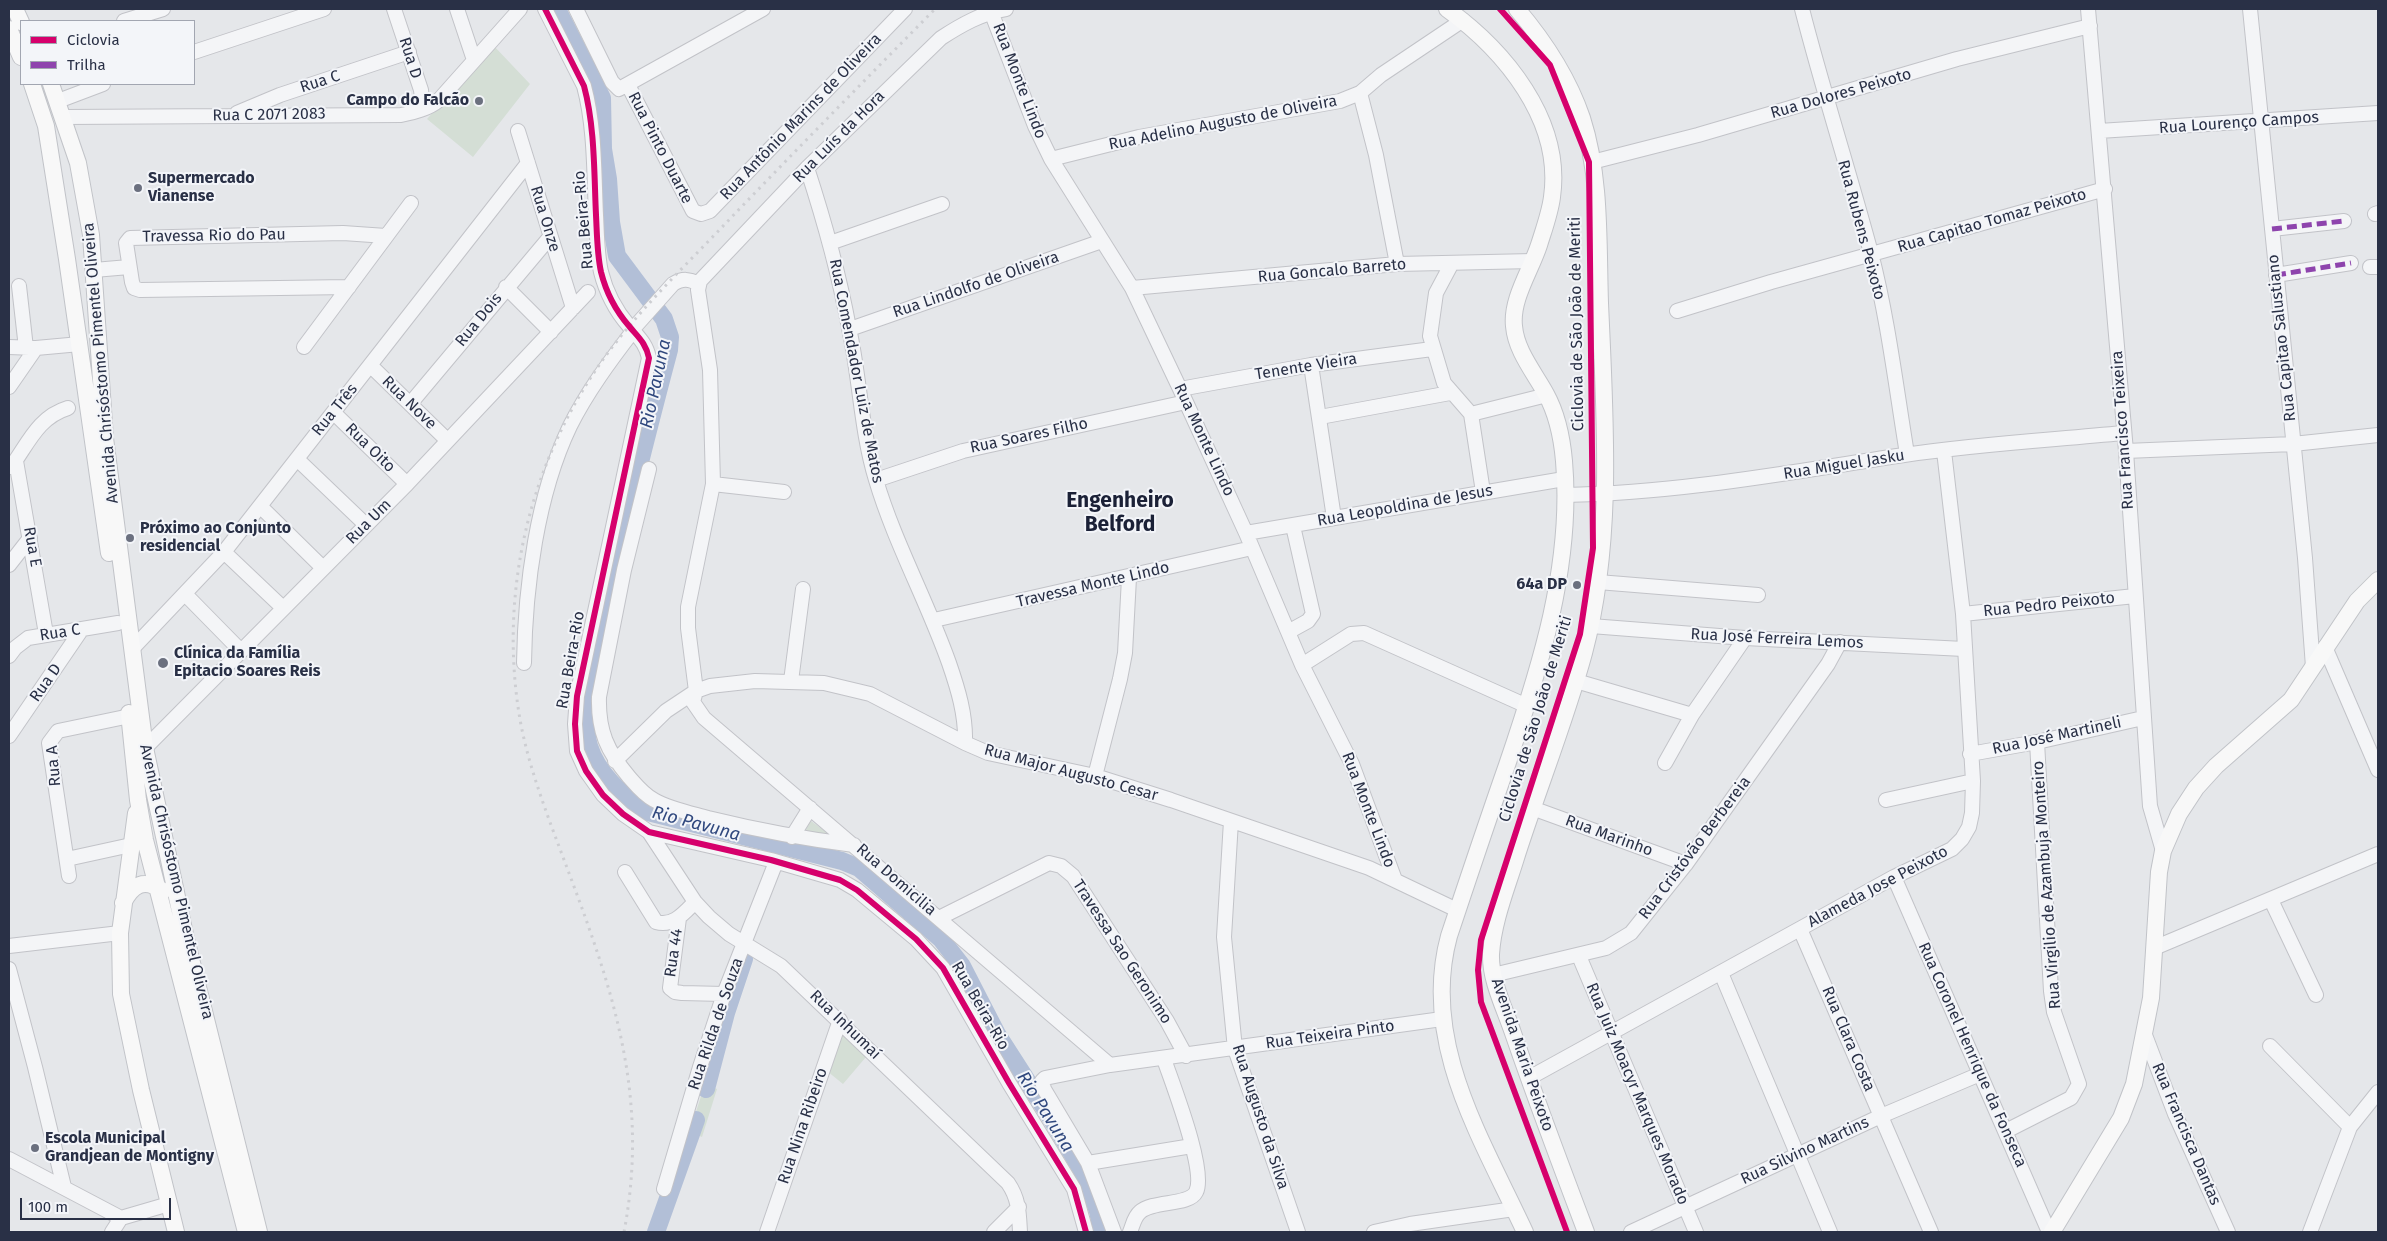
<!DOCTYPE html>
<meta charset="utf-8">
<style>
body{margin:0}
#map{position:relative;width:2387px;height:1241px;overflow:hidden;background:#e5e7ea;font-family:"Fira Sans",sans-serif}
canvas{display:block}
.frame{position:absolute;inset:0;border:10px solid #293046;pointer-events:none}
.legend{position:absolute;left:20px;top:20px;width:175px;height:65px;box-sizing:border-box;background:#f3f5f9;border:1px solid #a2a6b1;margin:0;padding:6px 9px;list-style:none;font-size:15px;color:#293046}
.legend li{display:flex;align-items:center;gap:10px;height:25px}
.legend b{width:25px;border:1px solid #a2a6b1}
.scale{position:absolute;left:20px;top:1198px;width:151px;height:22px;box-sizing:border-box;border:2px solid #293046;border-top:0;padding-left:6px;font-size:15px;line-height:18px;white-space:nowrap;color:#293046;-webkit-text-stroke:4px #f3f5f9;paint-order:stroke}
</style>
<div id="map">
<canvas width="2387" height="1241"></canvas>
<div class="frame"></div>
<ul class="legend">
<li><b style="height:6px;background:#d6006c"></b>Ciclovia</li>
<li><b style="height:6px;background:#8e44ad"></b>Trilha</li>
</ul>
<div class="scale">100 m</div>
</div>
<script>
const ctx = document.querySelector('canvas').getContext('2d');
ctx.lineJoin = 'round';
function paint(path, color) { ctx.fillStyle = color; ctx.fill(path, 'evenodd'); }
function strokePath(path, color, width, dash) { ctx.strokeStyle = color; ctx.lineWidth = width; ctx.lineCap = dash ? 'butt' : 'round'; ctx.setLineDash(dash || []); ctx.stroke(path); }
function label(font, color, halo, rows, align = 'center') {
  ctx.font = font + ' "Fira Sans",sans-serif'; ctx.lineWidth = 4; ctx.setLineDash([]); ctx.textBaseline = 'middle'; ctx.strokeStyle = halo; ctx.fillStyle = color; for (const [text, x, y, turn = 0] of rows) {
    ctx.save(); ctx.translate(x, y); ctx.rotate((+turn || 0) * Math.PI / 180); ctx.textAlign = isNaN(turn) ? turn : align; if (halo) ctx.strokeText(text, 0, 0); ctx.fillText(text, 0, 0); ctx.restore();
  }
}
const green = new Path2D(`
 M493,45L530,84L473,157L427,119Z
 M811,821L837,840L802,836Z
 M844,1034L866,1057L843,1084L827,1071L838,1040Z
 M710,1086L717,1089L702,1137L695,1134L699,1120L694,1118L703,1090L708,1091Z`);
const river = new Path2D(`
 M557,9L602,98L603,149L608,179L611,222L617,256L664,319L670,337L669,350C643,448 618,546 600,645C594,676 580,715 589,746C598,775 621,793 644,811L842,861L859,868L941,939L962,966L997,1034L1051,1118L1084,1174L1098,1211L1102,1232
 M706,1089L726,1013L744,959
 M656,1232L696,1120`);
const minor = new Path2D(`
 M394,9L421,90L423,109
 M457,9L474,60
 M545,9L584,86C595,127 594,173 596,215C597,234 597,254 601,272C606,292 616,311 629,326C638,337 646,343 649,358L577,696L575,724L577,751L586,771L603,795L623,814L649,832L771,860L840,880L857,890L916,939L943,968L1009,1083L1074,1189L1086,1232
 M576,9L612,82L619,89L763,9
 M990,9L1035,126L1051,159L1132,288L1180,389L1246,533L1302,665L1352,764L1395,880
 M1006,9C982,13 961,25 941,38L807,168L700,281L698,290L710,370L713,484L688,607V628L696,691L693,702L704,718L1110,1065
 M1802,9C1823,91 1849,171 1871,253C1888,319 1896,387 1907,454
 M2088,9L2126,451L2150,806L2163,851
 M2250,9L2305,558L2313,667
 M124,21L163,9
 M194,52L324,9
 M628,85L693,211L701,214L710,211L905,9
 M1360,93L1376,155L1397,264
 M58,101L103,84
 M237,113L280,95L409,52
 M64,117L401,115C415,112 428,109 439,100L520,9
 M518,131L573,308
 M2099,131L2378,113
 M1051,159L1139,137L1340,101L1360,93L1381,75L1463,20
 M1592,162L1698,135L1957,59L2090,26
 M807,168C824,220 839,274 849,328C860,378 861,431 876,480C894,541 927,601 949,663C958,689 966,715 965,743
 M2375,214L2378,213
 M2272,229L2344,221
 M830,243L942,204
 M1452,263L1436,293L1430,336L1444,383L1471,414L1483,492
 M2370,267H2378
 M94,270L129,267
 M2276,275L2351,263
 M19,286L26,348
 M349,287L140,290L134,288L132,282L126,243L130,238L343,233L386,236
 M506,287L551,332
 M1132,288L1397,264L1533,261
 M1677,311L1771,282L2105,189
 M850,329L1102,241
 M632,330L673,284C683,278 689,279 699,284
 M9,347L36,348L80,344
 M304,347L411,203
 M1311,365L1334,518
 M371,366L447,440
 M9,387L36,348
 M1180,389L1311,365L1432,349
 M410,404L550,237
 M334,413L407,484
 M1471,414L1547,395
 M1320,417L1450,393
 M2126,451L2293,444L2378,435
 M297,459L366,525
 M16,461L46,634
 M11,467C28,444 38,417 68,408
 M649,469L624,570L599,697C598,731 607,751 629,777C636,785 644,795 654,800C670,809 690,813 708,818C757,830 805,839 854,845
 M876,480L963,451L1186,402
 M713,484L784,492
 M1565,495C1679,493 1792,472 1904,455C1976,444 2051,440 2123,433
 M261,507L323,568
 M1246,533L1564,479
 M224,552L282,607
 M9,565L30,538
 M1598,582L1758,595
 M185,594L241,651
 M1963,614L2135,596
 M934,620L1252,548
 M1591,626L1745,638L1964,649
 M1288,632L1308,621L1313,614L1293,526
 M2325,647L2378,770
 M132,649L224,552L528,163
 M9,656L15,648L28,638L118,623
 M524,663C525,587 537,495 570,426C587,392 610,361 633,331
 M1302,665L1351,634L1364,633L1527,706
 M791,681L803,589
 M1576,681L1692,715
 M9,736L82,629
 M145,748L407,484L588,292
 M1970,754L2037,742L2143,718
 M615,761L666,711L696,691L710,686L755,681L824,683L870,694L965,743L988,753L1095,776L1171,800L1369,868L1457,910
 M1665,763L1692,715L1745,638
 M1095,776L1120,679L1125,653L1129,578
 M1886,800L1973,781
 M1532,808L1686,864
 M1231,821L1224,937L1235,1049L1298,1232
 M649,832L695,902L709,917L729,934L781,966L1008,1183C1019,1199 1019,1213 1020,1232
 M792,837L810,808
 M67,859L131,845
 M625,872L656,922C673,927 684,913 695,902
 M69,876L49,743L58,731L130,716
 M1894,877L2049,1232
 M2271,900L2316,995
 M679,918L670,988L675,992L682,993L724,994
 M939,918L1049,863L1061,866L1073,876L1167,1021L1186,1056
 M1800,929L1931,1232
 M9,946L120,933
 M2154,948L2378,854
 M1579,956L1696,1232
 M9,969L35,1067L64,1187
 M1721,973L1830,1232
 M1493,975L1606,948L1631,933L1686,864L1828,664L1840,642
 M2145,1035L2175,1114L2228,1232
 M2270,1046L2350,1127
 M1529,1078L1894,877L1952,849L1962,839L1969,827L1972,813L1973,781L1963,614L1944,451
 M2006,1131L2071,1098L2079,1084L2054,1012L2051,991L2037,742
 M9,1159L121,1218
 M1088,1163L1192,1146
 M664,1189L700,1067L724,994L776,862
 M112,1232L121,1218L169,1204
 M767,1232L840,1020
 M994,1232L1019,1207
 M1114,1232L1088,1163L1044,1089L1042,1081L1045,1078L1110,1065L1442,1019
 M1130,1232C1133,1225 1134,1217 1140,1212C1153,1200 1189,1206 1196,1192C1207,1171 1172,1083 1164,1059
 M1374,1232L1410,1224L1514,1209
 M1631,1232L1881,1116L1980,1074
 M2310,1232L2350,1127L2378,1092`);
const major = new Path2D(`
 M15,9L21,22
 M1447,9C1504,50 1563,120 1552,197C1550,213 1544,229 1539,245C1531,270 1511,299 1514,326C1516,351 1534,372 1546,394C1557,414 1562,438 1564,461C1573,565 1540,668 1507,765C1487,822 1468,879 1449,936C1420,1042 1482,1139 1525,1232
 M1517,9C1545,42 1568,77 1582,118C1601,177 1598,241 1600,303C1605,419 1614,540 1584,653C1565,723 1537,791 1515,861C1506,890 1493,922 1491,954C1490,980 1505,1009 1513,1033C1536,1100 1561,1166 1586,1232
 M9,29L21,57
 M32,84L46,126L67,259L109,553
 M51,84L78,163L91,235L105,438L145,748L186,939L259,1232
 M129,713L138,800L145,840L246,1232
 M136,813L120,933L121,994L141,1090L176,1232
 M123,903C133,884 144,878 163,891
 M2052,1232L2121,1118L2134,1084L2151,998L2159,872L2163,851L2179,814L2196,788L2216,766L2291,700L2357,601L2378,580`);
const rail = new Path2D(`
 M624,1232C653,1080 603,965 551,825C539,792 528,760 521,725C497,595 529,460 607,354C642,307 685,266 725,224C794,152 865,80 935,9`);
const quiet = new Path2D(`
 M2272,229L2344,221
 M2276,275L2351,263`);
const cycleway = new Path2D(`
 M545,9L584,86C595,127 594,173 596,215C597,234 597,254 601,272C606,292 616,311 629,326C638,337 646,343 649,358L577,696L575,724L577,751L586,771L603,795L623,814L649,832L771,860L840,880L857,890L916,939L943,968L1009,1083L1074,1189L1086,1232
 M1500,9L1550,65L1589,162L1593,548L1580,634L1481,940L1478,970L1481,1002L1567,1232`);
const markers = [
 [479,101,5,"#6b707f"],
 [138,188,5,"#6b707f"],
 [130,538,5,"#6b707f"],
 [1577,585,5,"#6b707f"],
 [163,663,6,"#6b707f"],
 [35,1148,5,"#6b707f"]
];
const streetNames = [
 ["Rua D",410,58,72],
 ["Rua Monte Lindo",1019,81,69],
 ["Rua C",320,82,-18],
 ["Rua Dolores Peixoto",1841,94,-16],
 ["Rua C 2071 2083",269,115,-1],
 ["Rua Antônio Marins de Oliveira",801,117,-46],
 ["Rua Adelino Augusto de Oliveira",1223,123,-11],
 ["Rua Lourenço Campos",2239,123,-4],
 ["Rua Luís da Hora",839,137,-45],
 ["Rua Pinto Duarte",660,148,63],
 ["Rua Onze",545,219,73],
 ["Rua Beira-Rio",584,220,-95],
 ["Rua Capitao Tomaz Peixoto",1992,221,-16],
 ["Rua Rubens Peixoto",1861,230,75],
 ["Travessa Rio do Pau",214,236,-1],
 ["Rua Goncalo Barreto",1332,271,-5],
 ["Rua Lindolfo de Oliveira",976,285,-19],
 ["Rua Dois",479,320,-51],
 ["Ciclovia de São João de Meriti",1577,324,-91],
 ["Rua Capitao Salustiano",2282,338,-96],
 ["Avenida Chrisóstomo Pimentel Oliveira",101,363,-95],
 ["Tenente Vieira",1306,367,-9],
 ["Rua Comendador Luiz de Matos",856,371,79],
 ["Rua Nove",409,403,44],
 ["Rua Três",335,410,-51],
 ["Rua Francisco Teixeira",2123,430,-94],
 ["Rua Soares Filho",1029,436,-12],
 ["Rua Monte Lindo",1204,440,65],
 ["Rua Oito",370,448,44],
 ["Rua Miguel Jasku",1844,465,-9],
 ["Rua Leopoldina de Jesus",1405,506,-10],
 ["Rua Um",369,522,-45],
 ["Rua E",32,547,80],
 ["Travessa Monte Lindo",1093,585,-13],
 ["Rua Pedro Peixoto",2049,605,-6],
 ["Rua C",60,633,-9],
 ["Rua José Ferreira Lemos",1777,639,3],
 ["Rua Beira-Rio",571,660,-80],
 ["Rua D",46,683,-55],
 ["Ciclovia de São João de Meriti",1536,719,-73],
 ["Rua José Martineli",2057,736,-12],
 ["Rua A",54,766,-95],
 ["Rua Major Augusto Cesar",1071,773,15],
 ["Rua Monte Lindo",1368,810,69],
 ["Rua Marinho",1609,836,20],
 ["Rua Cristóvão Berbereia",1695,848,-53],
 ["Rua Domicilia",896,880,41],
 ["Avenida Chrisóstomo Pimentel Oliveira",176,882,77],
 ["Rua Virgilio de Azambuja Monteiro",2047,885,-94],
 ["Alameda Jose Peixoto",1878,887,-28],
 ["Travessa Sao Geronimo",1122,952,57],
 ["Rua 44",674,953,-82],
 ["Rua Beira-Rio",980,1006,60],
 ["Rua Rilda de Souza",716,1024,-71],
 ["Rua Inhumaí",845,1025,44],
 ["Rua Teixeira Pinto",1330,1035,-8],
 ["Rua Clara Costa",1848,1039,67],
 ["Avenida Maria Peixoto",1522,1055,71],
 ["Rua Coronel Henrique da Fonseca",1972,1055,66],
 ["Rua Juiz Moacyr Marques Morado",1637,1094,67],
 ["Rua Augusto da Silva",1260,1117,72],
 ["Rua Nina Ribeiro",803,1126,-71],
 ["Rua Francisca Dantas",2186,1134,67],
 ["Rua Silvino Martins",1805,1151,-25]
];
const poiNames = [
 ["Campo do Falcão",469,101,"right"],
 ["Supermercado",148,179],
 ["Vianense",148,197],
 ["Próximo ao Conjunto",140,529],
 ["residencial",140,547],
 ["64a DP",1567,585,"right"],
 ["Clínica da Família",174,654],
 ["Epitacio Soares Reis",174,672],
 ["Escola Municipal",45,1139],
 ["Grandjean de Montigny",45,1157]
];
const waterNames = [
 ["Rio Pavuna",656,384,-78],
 ["Rio Pavuna",696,824,15],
 ["Rio Pavuna",1045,1112,58]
];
const districtNames = [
 ["Engenheiro",1120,501],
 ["Belford",1120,525]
];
paint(green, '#d4ded5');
strokePath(river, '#b2bfd7', 18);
strokePath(minor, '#c2c3c8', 16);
strokePath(major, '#c1c3c8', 18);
strokePath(minor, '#f4f5f7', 14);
strokePath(major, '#f8f8f8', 16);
strokePath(rail, '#cdced2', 3, [2.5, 5]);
strokePath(quiet, '#8e44ad', 5, [10, 5]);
strokePath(cycleway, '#d6006c', 6);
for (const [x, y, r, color] of markers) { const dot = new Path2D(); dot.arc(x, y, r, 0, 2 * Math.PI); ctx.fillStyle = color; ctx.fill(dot); strokePath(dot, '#f3f5f9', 2); }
label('16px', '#293046', '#f3f5f9', streetNames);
label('bold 16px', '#293046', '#f3f5f9', poiNames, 'left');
label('italic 18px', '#30487e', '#f3f5f9', waterNames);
label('bold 21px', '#1b2137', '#f3f5f9', districtNames);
</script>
